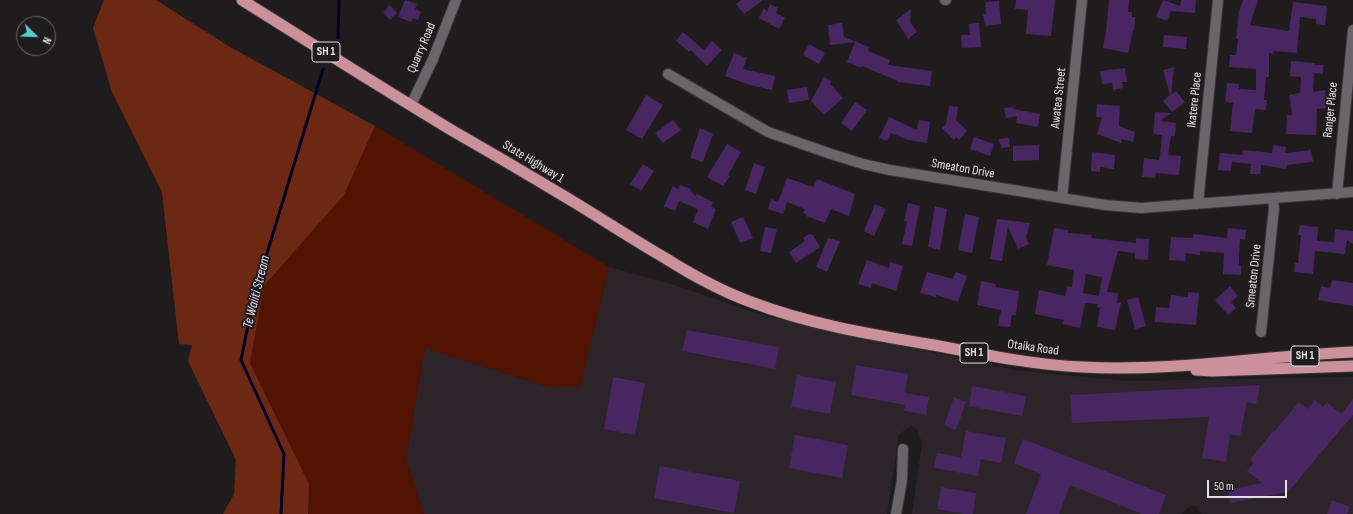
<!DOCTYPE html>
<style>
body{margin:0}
#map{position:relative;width:1353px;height:514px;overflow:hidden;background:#201c1e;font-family:"Sofia Sans Condensed",sans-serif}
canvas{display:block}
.north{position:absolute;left:16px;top:16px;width:40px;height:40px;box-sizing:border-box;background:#201c1e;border:1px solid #6e6b6c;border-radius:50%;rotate:113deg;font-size:11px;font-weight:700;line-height:16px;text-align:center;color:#e3e1e2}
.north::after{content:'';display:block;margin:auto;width:14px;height:18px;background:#55cec5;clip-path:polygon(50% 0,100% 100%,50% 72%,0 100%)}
.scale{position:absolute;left:1207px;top:480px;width:80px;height:18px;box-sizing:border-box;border:2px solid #e3e1e2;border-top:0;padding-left:5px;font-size:12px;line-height:14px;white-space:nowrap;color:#e3e1e2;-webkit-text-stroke:3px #201c1e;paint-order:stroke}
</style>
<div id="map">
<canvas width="1353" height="514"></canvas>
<div class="north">N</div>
<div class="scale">50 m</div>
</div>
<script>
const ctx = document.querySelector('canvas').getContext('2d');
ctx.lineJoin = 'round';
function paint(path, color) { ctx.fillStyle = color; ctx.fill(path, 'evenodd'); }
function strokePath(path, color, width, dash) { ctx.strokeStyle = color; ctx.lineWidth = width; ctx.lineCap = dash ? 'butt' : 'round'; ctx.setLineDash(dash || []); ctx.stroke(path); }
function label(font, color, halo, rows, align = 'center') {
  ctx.font = font + ' "Sofia Sans Condensed",sans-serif'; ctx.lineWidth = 4; ctx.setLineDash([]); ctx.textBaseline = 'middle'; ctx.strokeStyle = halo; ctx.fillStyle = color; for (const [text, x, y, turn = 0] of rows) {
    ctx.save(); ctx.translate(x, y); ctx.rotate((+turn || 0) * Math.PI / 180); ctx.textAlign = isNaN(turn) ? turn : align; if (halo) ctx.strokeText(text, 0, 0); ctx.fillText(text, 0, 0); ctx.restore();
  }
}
const built = new Path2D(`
 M609,267L671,284L762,315L1014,370L1124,381L1353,377V514H1202L1195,506H1190L1184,511L1182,514H912L922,444L918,430L911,426L899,434L887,514H424L406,459L425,348L549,387H580Z`);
const green = new Path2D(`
 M375,126L609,267L580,387H549L425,348L406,459L424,514H308L309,484L250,363L264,286L344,195Z`);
const forest = new Path2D(`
 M104,0H156L230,47L375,126L344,195L264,286L250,363L309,484L308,514H223L234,494L236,460L188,361L192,345L179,344L162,192L112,92L93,28Z`);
const stream = new Path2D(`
 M338,38L339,0
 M281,514L284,454L241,360L254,296L323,69`);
const building = new Path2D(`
 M405,0L417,4L415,9L421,12L418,20L413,18L411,22L398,17Z
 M741,0H763L744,14L736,4Z
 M1016,0H1055L1051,36L1026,34L1028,10L1015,9Z
 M1109,0H1129L1128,12H1132V17H1135L1134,31H1133L1128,53L1103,48L1106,31Z
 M1163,0L1180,6L1181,0H1196L1195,13L1171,11L1167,21L1156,17Z
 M1243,0H1258L1250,25L1289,31L1293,2L1327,6L1325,25L1316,24V19L1300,17L1297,53L1274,51L1273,54L1269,53V77H1266L1264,100H1267L1266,110L1255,109L1252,133L1230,131L1233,103L1225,102L1227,83L1239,84V89L1256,90V69L1229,67L1230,55H1236L1238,39H1236L1239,12Z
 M999,1L1001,24L985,26L983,14H986L985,2Z
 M770,4L778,8L776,13L785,18L779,29L759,18L764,8L767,12Z
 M390,5L397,13L390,20L383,12Z
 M911,9L910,22L917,32L910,37L909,40L896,20Z
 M842,23L844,37L869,47L868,51L890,60L888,65L932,71L930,86L898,82V81L862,66L861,68L847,62L855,42L830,45L828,25Z
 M979,23L981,47L962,48L961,35H970L969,24Z
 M683,32L704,50L712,41L722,50L707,66L691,50L689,52L676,41Z
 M1164,35L1187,37L1186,49L1163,47Z
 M809,44L825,53L819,64L803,55Z
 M734,53L747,58L743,69L775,76L772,90L750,85L725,76Z
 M1291,61L1315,63V65H1323V74L1314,73L1313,92L1325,90L1327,108L1317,109L1316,135L1286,134L1287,115H1292L1289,95L1300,93L1301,77L1290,76Z
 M1174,67L1171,95L1176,91L1185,102L1172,112L1163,101L1170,95L1163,70Z
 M1125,68L1127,82H1122L1123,88L1113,90L1112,83L1102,84L1100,71Z
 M824,77L831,81L830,84L843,98L824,115L811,101Z
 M807,87L809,100L789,103L787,90Z
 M646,95L663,105L642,139L626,130Z
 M855,102L867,110L852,131L841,123Z
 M1097,104L1120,106L1119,126L1135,132L1133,142L1122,139L1121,143L1097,134L1102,117H1096Z
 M949,106L958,107L956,120L967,131L959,140L956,137L954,140L942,128L946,124Z
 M1013,107V109L1040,114L1038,127L1016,123L1017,116L1006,118L1004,108Z
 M1155,112L1171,113L1160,121L1176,123L1175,136H1171L1168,155L1181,156L1179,175L1156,173L1155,178L1142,177L1144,158L1159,160L1160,156L1162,135L1153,134Z
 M889,117L917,130L919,120L930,122L927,143L908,140L891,133L887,141L879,138Z
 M673,120L681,130L663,143L655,133Z
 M700,128L713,134L703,162L690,158Z
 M974,137L994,144L990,156L970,149Z
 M1009,138L1010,147L1001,148L999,139Z
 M727,144L741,152L728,175L730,176L723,186L707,177Z
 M1039,145V160L1013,161V146Z
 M1273,145L1286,147L1285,153L1311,150L1313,162L1287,165L1286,169L1261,165L1260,174H1250L1251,164L1232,162L1231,171L1218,170L1220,153L1242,155L1243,150L1272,153Z
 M1092,152L1115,155L1114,169L1100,167V172L1091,171Z
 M754,163L765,167L756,194L745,190Z
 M643,164L654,171L641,191L630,184Z
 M787,178L813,187L817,179L855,194L849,216L831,209L825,223L806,216V214L803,213L805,209L787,202L783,214L768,209L771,199L778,202Z
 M680,185L691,189L690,191L693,193V194L696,196L697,194L713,202L711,207L716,209L708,229L693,222L698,209L679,201L675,211L664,206L673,186L678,189Z
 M908,203L920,206L912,246L902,244L907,222L904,221Z
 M875,204L886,209L874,236L864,231Z
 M935,206L947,209L940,250L928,247Z
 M965,214L979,217L972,253L958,250Z
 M743,217L753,238L740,243L731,222Z
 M997,219L1030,223L1026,237L1029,244L1018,249L1008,227L1002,261L990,259Z
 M1300,225L1318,227L1317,241L1334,242L1335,229L1353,231V244L1347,240L1345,254L1315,251L1313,274L1294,272L1295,263H1298L1301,235H1298Z
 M765,227L777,229L771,253L760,251Z
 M1054,228L1068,230V233L1092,235L1091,238L1136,243V238L1149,239L1148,260L1135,259V253L1118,251L1107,292L1118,293L1117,303L1121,302L1115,330L1097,327L1100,308L1097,307L1098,304L1085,303L1080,328L1063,324L1064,320L1035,314L1039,290L1065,296L1067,286L1072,287L1074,270L1047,265ZM1086,274L1102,277L1099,296L1083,293Z
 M1228,228L1246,230L1245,240L1240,239L1239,256V265H1241V275L1223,274L1224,253L1200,251V255L1186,253L1185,261L1169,260L1171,237L1193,238L1194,234L1227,238Z
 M809,234L813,235L820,247L796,263L789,252L805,241L803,238Z
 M828,238L840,241L827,272L816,267Z
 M867,260L889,268L890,262L903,266L896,291L872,283L871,288L858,284Z
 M927,272L953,279L956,272L967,276L958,302L936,295V297L920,293Z
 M1332,280L1353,283V306L1318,300L1321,286L1330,288Z
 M981,281L996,284L995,287L1019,291L1016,315H1012L1010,327L998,326L1001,310L977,305Z
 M1230,286L1238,296L1231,302L1236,308L1228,315L1215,300Z
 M1188,292L1199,293L1196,325L1155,322L1156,307L1169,308L1171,295L1188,297Z
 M1138,297L1146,326L1135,329L1127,300Z
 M687,330L779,347L775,369L682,351Z
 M856,365L908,374L905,393L929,397L926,415L904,411L905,405L851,395Z
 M797,375L836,382L830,414L791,407Z
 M613,377L645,383L635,435L604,429Z
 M1260,385L1256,404L1247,402L1240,436L1230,435L1226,462L1202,458L1209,417L1072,423L1070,395Z
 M972,386L1026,396L1022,416L969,406Z
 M954,397L966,402L956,430L944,425Z
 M1353,399V415L1288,492L1230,503L1228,490L1262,483L1247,471L1254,463L1250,460L1273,431L1274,432L1299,402L1308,409L1315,400L1323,407L1327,402L1341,414Z
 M966,431L1006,438L1001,463L981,459L978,476L934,468L937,453L961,457Z
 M795,435L848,445L842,478L789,468Z
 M1023,439L1166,495L1159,514H1142L1070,485L1059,514H1026L1041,474L1014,463Z
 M660,466L740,481L734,513L654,498Z
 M941,487L976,493L973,514H966L937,509Z
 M1332,500L1350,507L1347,514H1327Z`);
const minor = new Path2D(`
 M945,0H946
 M668,74L768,132L831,154L863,164L890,170L1105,205L1141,208L1353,192
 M411,105L433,59L456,0
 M1337,194L1353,30
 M1062,198L1082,0
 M1198,204L1218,0
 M1261,332L1274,208L1273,198
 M896,514L902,480L903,449`);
const trunk = new Path2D(`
 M242,0C312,44 382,88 453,131C486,150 519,169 552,189C590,211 627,236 665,258C692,275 721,291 751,302C811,325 875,335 939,346C986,355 1034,365 1082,367C1173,372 1263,356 1353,352
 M1196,370L1212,371L1353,366`);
const shields = [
 [326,52,28],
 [974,353,28],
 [1305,356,28]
];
const shieldNames = [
 ["SH 1",326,52],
 ["SH 1",974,353],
 ["SH 1",1305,356]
];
const streetNames = [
 ["Quarry Road",422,48,-67],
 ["Awatea Street",1059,98,-84],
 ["Ikatere Place",1195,100,-84],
 ["Ranger Place",1331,110,-84],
 ["State Highway 1",533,162,31],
 ["Smeaton Drive",963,169,10],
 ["Smeaton Drive",1254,276,-84],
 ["Otaika Road",1033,348,8]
];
const waterNames = [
 ["Te Waiiti Stream",257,292,-76]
];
paint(built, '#2d242a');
paint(green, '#521301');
paint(forest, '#6d2813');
strokePath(stream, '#040023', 3);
paint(building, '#472661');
strokePath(minor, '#393738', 12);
strokePath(trunk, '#393738', 13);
strokePath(minor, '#6a6568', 10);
strokePath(trunk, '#cc909b', 11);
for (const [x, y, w] of shields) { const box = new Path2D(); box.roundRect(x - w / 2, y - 10, w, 20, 3); ctx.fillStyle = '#201c1e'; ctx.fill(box); strokePath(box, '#e3e1e2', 1); }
label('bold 12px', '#e3e1e2', null, shieldNames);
label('13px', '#e3e1e2', '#201c1e', streetNames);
label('italic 14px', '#dfe2f6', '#201c1e', waterNames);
</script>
